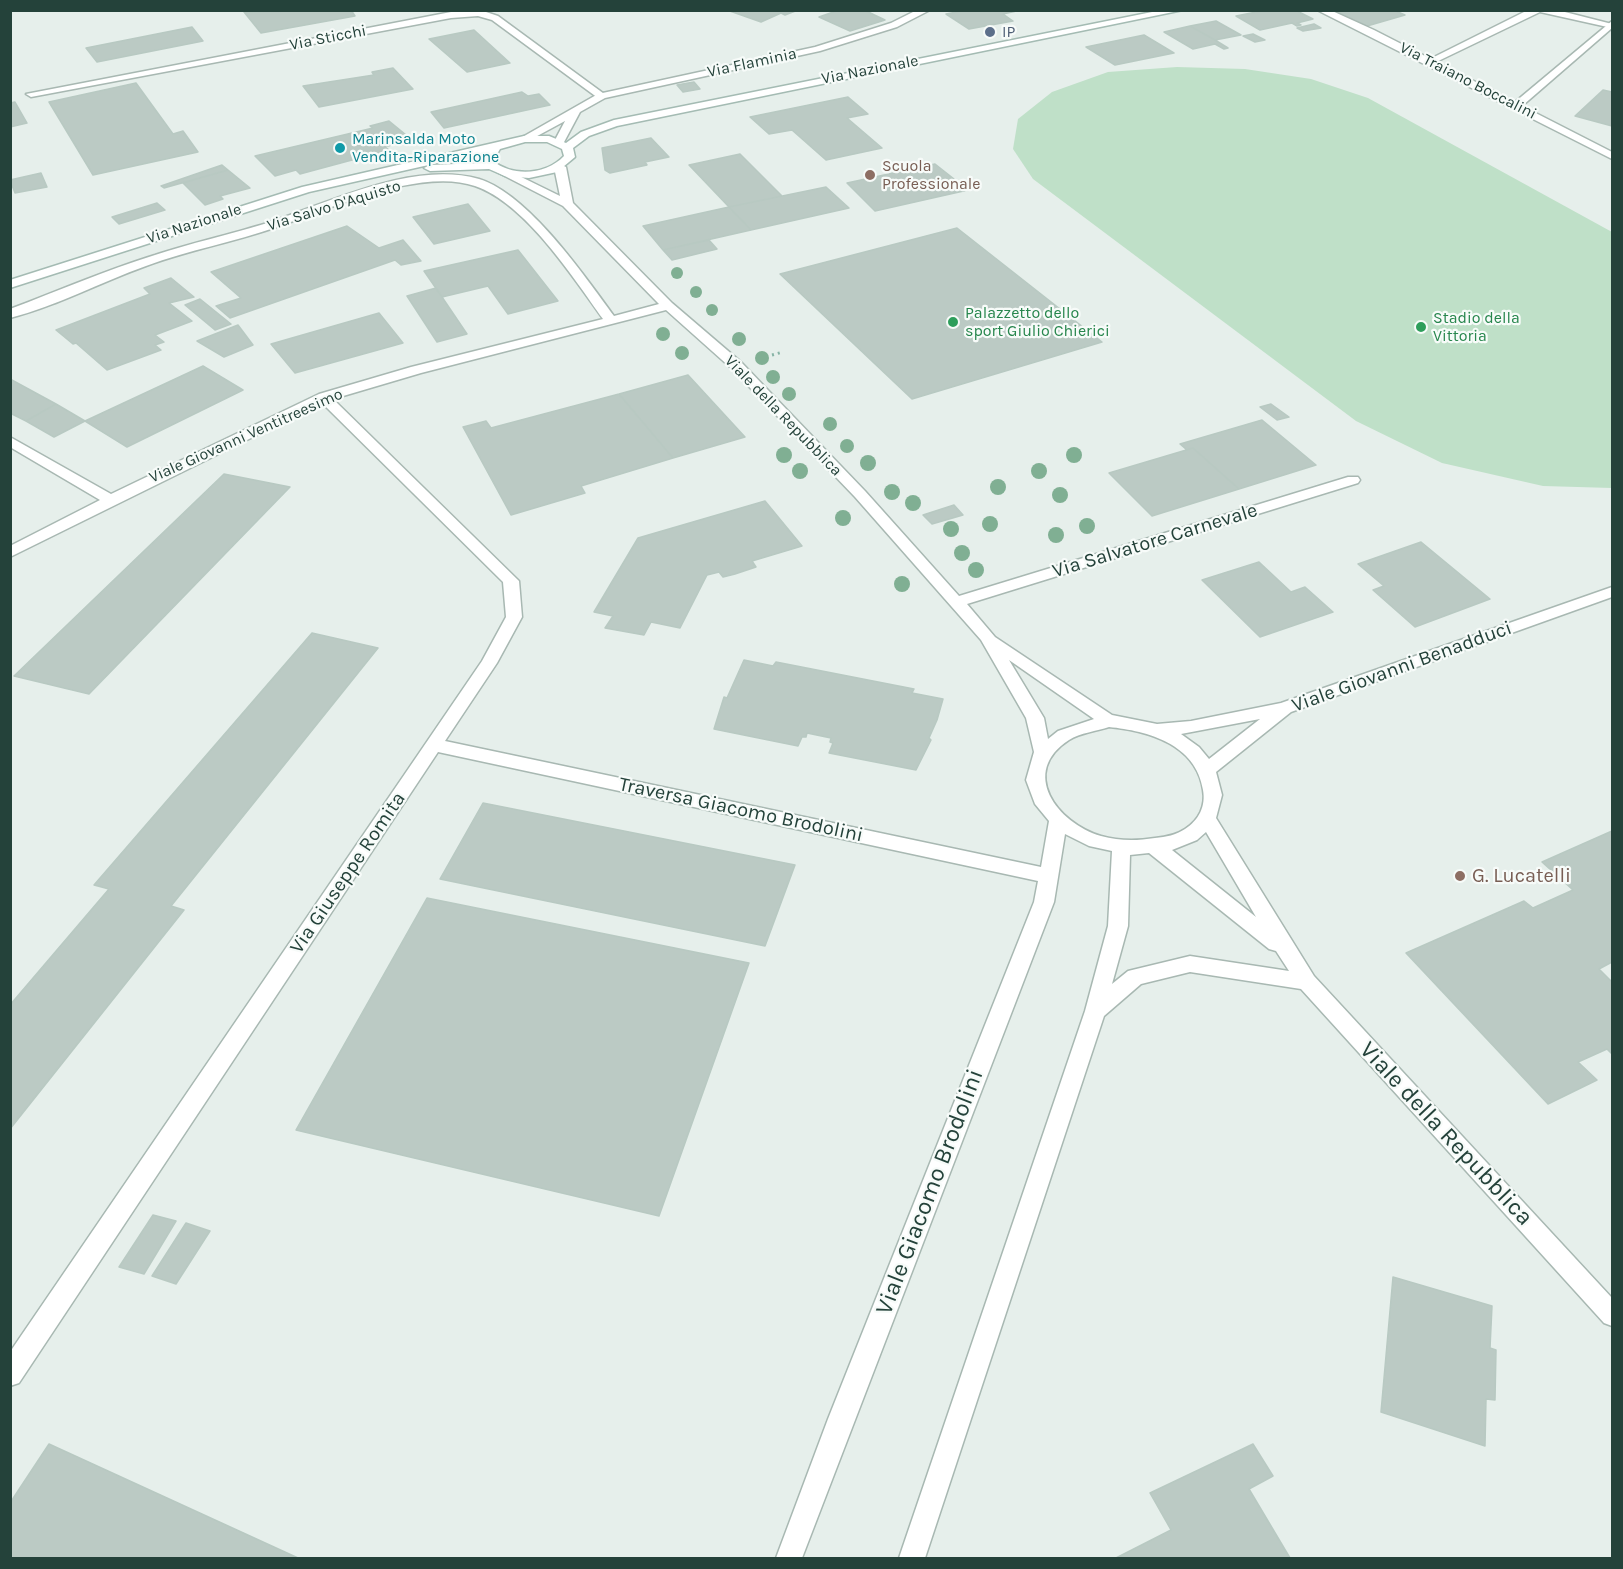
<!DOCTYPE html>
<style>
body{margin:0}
#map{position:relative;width:1623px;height:1569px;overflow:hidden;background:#e6efeb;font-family:Karla,sans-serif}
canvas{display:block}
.frame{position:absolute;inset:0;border:12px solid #24423a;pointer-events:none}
</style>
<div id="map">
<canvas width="1623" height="1569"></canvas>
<div class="frame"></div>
</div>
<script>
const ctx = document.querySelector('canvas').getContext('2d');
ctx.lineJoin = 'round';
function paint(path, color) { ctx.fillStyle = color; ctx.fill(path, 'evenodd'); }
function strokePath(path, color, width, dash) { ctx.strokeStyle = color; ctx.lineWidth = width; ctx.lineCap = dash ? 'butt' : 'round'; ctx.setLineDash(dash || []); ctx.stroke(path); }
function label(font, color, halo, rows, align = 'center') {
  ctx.font = font + ' Karla,sans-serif'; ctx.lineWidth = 4.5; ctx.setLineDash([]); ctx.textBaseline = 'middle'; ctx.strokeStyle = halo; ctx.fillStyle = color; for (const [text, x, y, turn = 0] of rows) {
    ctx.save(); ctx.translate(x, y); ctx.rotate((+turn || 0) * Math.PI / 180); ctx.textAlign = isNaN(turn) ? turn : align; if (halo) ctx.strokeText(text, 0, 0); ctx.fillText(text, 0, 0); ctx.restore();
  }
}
const green = new Path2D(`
 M1177,67L1245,69L1311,79L1368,98L1612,232V488L1543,486L1442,463L1356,421L1033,179L1013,149L1018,119L1052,92L1108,72Z`);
const building = new Path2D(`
 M351,10L355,16L261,33L244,12Z
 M727,10H798L785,15L781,13L761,22Z
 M839,10H864L885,20L850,31L819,17Z
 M967,10H1021L1003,14L1013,21L969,29L946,14Z
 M1295,10L1313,19L1297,23L1301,25L1297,26L1292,23L1260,30L1236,16L1266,10Z
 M1334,10H1393L1405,15L1367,26Z
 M1216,21L1241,35L1215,40L1190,26Z
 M1314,24L1321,28L1303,31L1297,28Z
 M1190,26L1215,40L1228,48L1224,49L1215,44L1193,49L1164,32Z
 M192,27L203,41L97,62L86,48Z
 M474,30L510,63L467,72L429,39Z
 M1253,34L1265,40L1255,42L1243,36Z
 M1144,35L1174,53L1115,65L1086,47Z
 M393,68L413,89L319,107L303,86L374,75L372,72Z
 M694,82L700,89L683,92L677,85Z
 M136,83L173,134L183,131L198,152L93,175L49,102Z
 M1603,90L1612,92V126L1575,116Z
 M522,92L528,96L539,94L550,105L444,128L431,112Z
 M848,97L868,114L847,118L882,148L826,160L792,130L769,134L750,117Z
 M15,102L27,123L10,127V103Z
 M389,121L411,139L385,147L389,150L300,174L296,170L275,176L255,156L373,128L370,126Z
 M651,138L669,157L645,162L647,165L610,173L605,170L602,148Z
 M740,154L782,196L729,207L689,165Z
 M935,164L968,190L875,211L847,183Z
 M222,165L228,170L164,188L161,186Z
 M228,170L250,188L220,196L223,199L205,205L183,183Z
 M41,173L47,187L15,193L10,180Z
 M826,187L849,208L751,230L729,207Z
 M157,203L165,210L119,224L112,217Z
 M468,204L490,231L434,244L413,217Z
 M729,207L751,230L663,250L643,226Z
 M347,226L379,248L403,240L421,261L401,265L395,260L230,318L216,306L241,298L211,272Z
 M957,228L1102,342L912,399L780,274Z
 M709,240L717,249L672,260L663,250Z
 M518,250L558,301L508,314L488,286L442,297L424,271Z
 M171,278L194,297L169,303L192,321L155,335L164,342L155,345L161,350L107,370L76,343L73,344L56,330L150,294L144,288Z
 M436,288L442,297L467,334L437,342L407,296Z
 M200,299L231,324L215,330L185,305Z
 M379,313L403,343L295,373L271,344Z
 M238,325L253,345L224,357L197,341Z
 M203,366L243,390L127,447L85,421Z
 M688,375L745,437L673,458L619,394Z
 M10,379L56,404L26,421L10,413Z
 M619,394L673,458L581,486L585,493L511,515L463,427L486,421L491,428Z
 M56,404L85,421L54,437L26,421Z
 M1271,404L1289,417L1277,420L1260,407Z
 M1262,420L1316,465L1239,489L1193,448L1187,450L1180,444Z
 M1193,448L1239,489L1152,516L1109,473Z
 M224,474L290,487L89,694L14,676Z
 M765,501L802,546L752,561L756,567L735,574L723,577L719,572L707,575L680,628L651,622L644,635L605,628L613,616L594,612L638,538Z
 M954,505L963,515L932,524L923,515Z
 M1421,542L1490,599L1415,627L1373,590L1384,586L1358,564Z
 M1259,562L1291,592L1305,587L1333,612L1260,637L1202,580Z
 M312,633L378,648L171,906L184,910L10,1129V1005L109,889L94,885Z
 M744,660L773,666L776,662L914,689L912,693L943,699L937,720L929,738L931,740L916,770L829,753L833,743L830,742L831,738L807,733L806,737H802L798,746L714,729L724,697L727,698Z
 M483,803L795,865L765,946L440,879Z
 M1612,831V962L1599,969L1612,982V1054L1607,1049L1578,1062L1597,1080L1548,1104L1406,953L1524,901L1533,908L1573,890L1542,862Z
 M427,898L749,963L659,1216L296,1130Z
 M153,1215L176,1221L144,1274L119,1267Z
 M186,1223L210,1231L176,1284L152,1276Z
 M1393,1277L1492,1306L1490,1348L1496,1350L1495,1400L1486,1399L1485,1446L1381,1412Z
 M49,1444L298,1558H10V1503Z
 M1253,1444L1273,1476L1249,1489L1290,1558H1116L1171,1530L1150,1493Z`);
const path = new Path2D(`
 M772,355L783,352`);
const service = new Path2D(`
 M1528,10H1557L1612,24V28L1540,12L1432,64L1424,62Z`);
const minor = new Path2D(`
 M480,10L498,16L607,96L598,98L492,20L478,16L451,18L31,97L26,94L451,12Z
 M1317,10H1330L1374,30L1515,102L1612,21V28L1522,106L1612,152V159Z
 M560,164L566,167L573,203L672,303L741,362L865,491L959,596L1348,477H1358L1360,480L1358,483L967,604L995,637L1112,715L1157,724L1191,721L1281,703L1612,587V597L1291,712L1216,772L1222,795L1216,818L1314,976L1612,1298V1326L1604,1323L1301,989L1190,972L1141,984L1104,1016L925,1558H899L1085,1011L1108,926L1112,851L1089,846L1065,834L1054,902L802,1558H776L828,1419L1034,902L1038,881L438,752L19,1383L10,1386V1352L482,661L506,617L503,582L322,403L10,557V546L100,500L10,447V437L111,494L319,394L411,367L603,319C573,277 525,203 475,186C421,167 329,209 277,227C234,242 189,250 146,266C101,282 57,306 10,318V309C58,291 106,270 155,255C191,243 228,235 264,224C327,204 411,160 479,179C528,194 584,275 614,316L659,304L563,206L497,172L507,170L560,196L554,167ZM666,310L731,368L855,497L981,640L1026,718L1034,752L1026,780L1035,804L1049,821L1041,867L445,741L497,663L522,617L519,581L333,399L421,373ZM1009,660L1094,719L1058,731L1048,739L1044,718ZM1260,719L1209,759L1199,747L1181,734ZM1109,727C1148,731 1196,744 1203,790C1206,806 1199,820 1185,829C1176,835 1166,837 1155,838C1136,841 1119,841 1101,836C1057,823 1019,772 1069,740C1080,733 1097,731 1109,727ZM1206,832L1256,917L1172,850L1197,840ZM1149,853L1269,949L1276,951L1289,971L1190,956L1128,971L1112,984L1128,926L1130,855Z`);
const tertiary = new Path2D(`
 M917,10H930L897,27L820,51L605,98L580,112L563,144L554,142L565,121L528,141L519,139L598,94L815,47L891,23Z`);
const secondary = new Path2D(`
 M1162,10H1183L617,126L589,136L573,148L575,157L557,172L529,178L505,176L489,169L430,171L424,168L430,165L482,163V157L486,152L309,192L10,288V280L302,187L524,136H549L566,143L581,132L614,120ZM525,142H547L562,149L564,156C546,175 513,177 493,161L500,149Z`);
const trees = [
 [677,273,6],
 [696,292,6],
 [712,310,6],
 [663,334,7],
 [739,339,7],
 [682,353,7],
 [762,358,7],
 [773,377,7],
 [789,394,7],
 [830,424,7],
 [847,446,7],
 [784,455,8],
 [1074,455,8],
 [868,463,8],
 [800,471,8],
 [1039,471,8],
 [998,487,8],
 [892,492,8],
 [1060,495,8],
 [913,503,8],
 [843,518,8],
 [990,524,8],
 [1087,526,8],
 [951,529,8],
 [1056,535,8],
 [962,553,8],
 [976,570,8],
 [902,584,8]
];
const markers = [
 [990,32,6,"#5c6f8a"],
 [340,148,6,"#0f9aa8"],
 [870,175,6,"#8d6e63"],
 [953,322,6,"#2e9e5b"],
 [1421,327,6,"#2e9e5b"],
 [1460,876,6,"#8d6e63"]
];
const farServicenames = [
 ["IP",1002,32]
];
const farStreetnames = [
 ["Via Sticchi",328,38,-11],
 ["Via Flaminia",752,63,-12],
 ["Via Nazionale",870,70,-11],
 ["Via Traiano Boccalini",1468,81,27],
 ["Via Salvo D'Aquisto",334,206,-17],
 ["Via Nazionale",194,224,-18],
 ["Viale della Repubblica",783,416,46],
 ["Viale Giovanni Ventitreesimo",246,436,-24]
];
const farCulturenames = [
 ["Marinsalda Moto",352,139],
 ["Vendita-Riparazione",352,157]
];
const farEducationnames = [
 ["Scuola",882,166],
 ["Professionale",882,184]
];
const farLeisurenames = [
 ["Palazzetto dello",965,313],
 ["sport Giulio Chierici",965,331],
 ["Stadio della",1433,318],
 ["Vittoria",1433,336]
];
const streetNames = [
 ["Via Salvatore Carnevale",1155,541,-17],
 ["Viale Giovanni Benadduci",1402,667,-20],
 ["Traversa Giacomo Brodolini",741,810,12],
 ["Via Giuseppe Romita",348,873,-56]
];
const educationNames = [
 ["G. Lucatelli",1472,876]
];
const nearStreetnames = [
 ["Viale della Repubblica",1446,1134,47],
 ["Viale Giacomo Brodolini",930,1192,-69]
];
paint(green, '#bfe0c8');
paint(building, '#bbcac4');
strokePath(building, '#b8c9c2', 1.5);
strokePath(service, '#a8b8b2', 3);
strokePath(minor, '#a8b8b2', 3);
strokePath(tertiary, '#a8b8b2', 3);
strokePath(secondary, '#a4bbb3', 3);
strokePath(path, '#86b3a5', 3, [2, 4]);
paint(service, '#fff');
paint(minor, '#fff');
paint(tertiary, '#fff');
paint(secondary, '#fff');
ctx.fillStyle = '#80af93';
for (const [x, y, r] of trees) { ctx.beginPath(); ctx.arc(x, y, r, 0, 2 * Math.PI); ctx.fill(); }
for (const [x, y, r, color] of markers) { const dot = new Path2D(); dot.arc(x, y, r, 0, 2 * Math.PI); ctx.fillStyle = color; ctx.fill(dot); strokePath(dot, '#f7fbf9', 2); }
label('16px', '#4e5e75', '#f7fbf9', farServicenames, 'left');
label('16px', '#24423a', '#f7fbf9', farStreetnames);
label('16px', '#0d838f', '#f7fbf9', farCulturenames, 'left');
label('16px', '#785e54', '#f7fbf9', farEducationnames, 'left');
label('16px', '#27864d', '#f7fbf9', farLeisurenames, 'left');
label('20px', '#24423a', '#f7fbf9', streetNames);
label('20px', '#785e54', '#f7fbf9', educationNames, 'left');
label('24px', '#24423a', '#f7fbf9', nearStreetnames);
</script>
